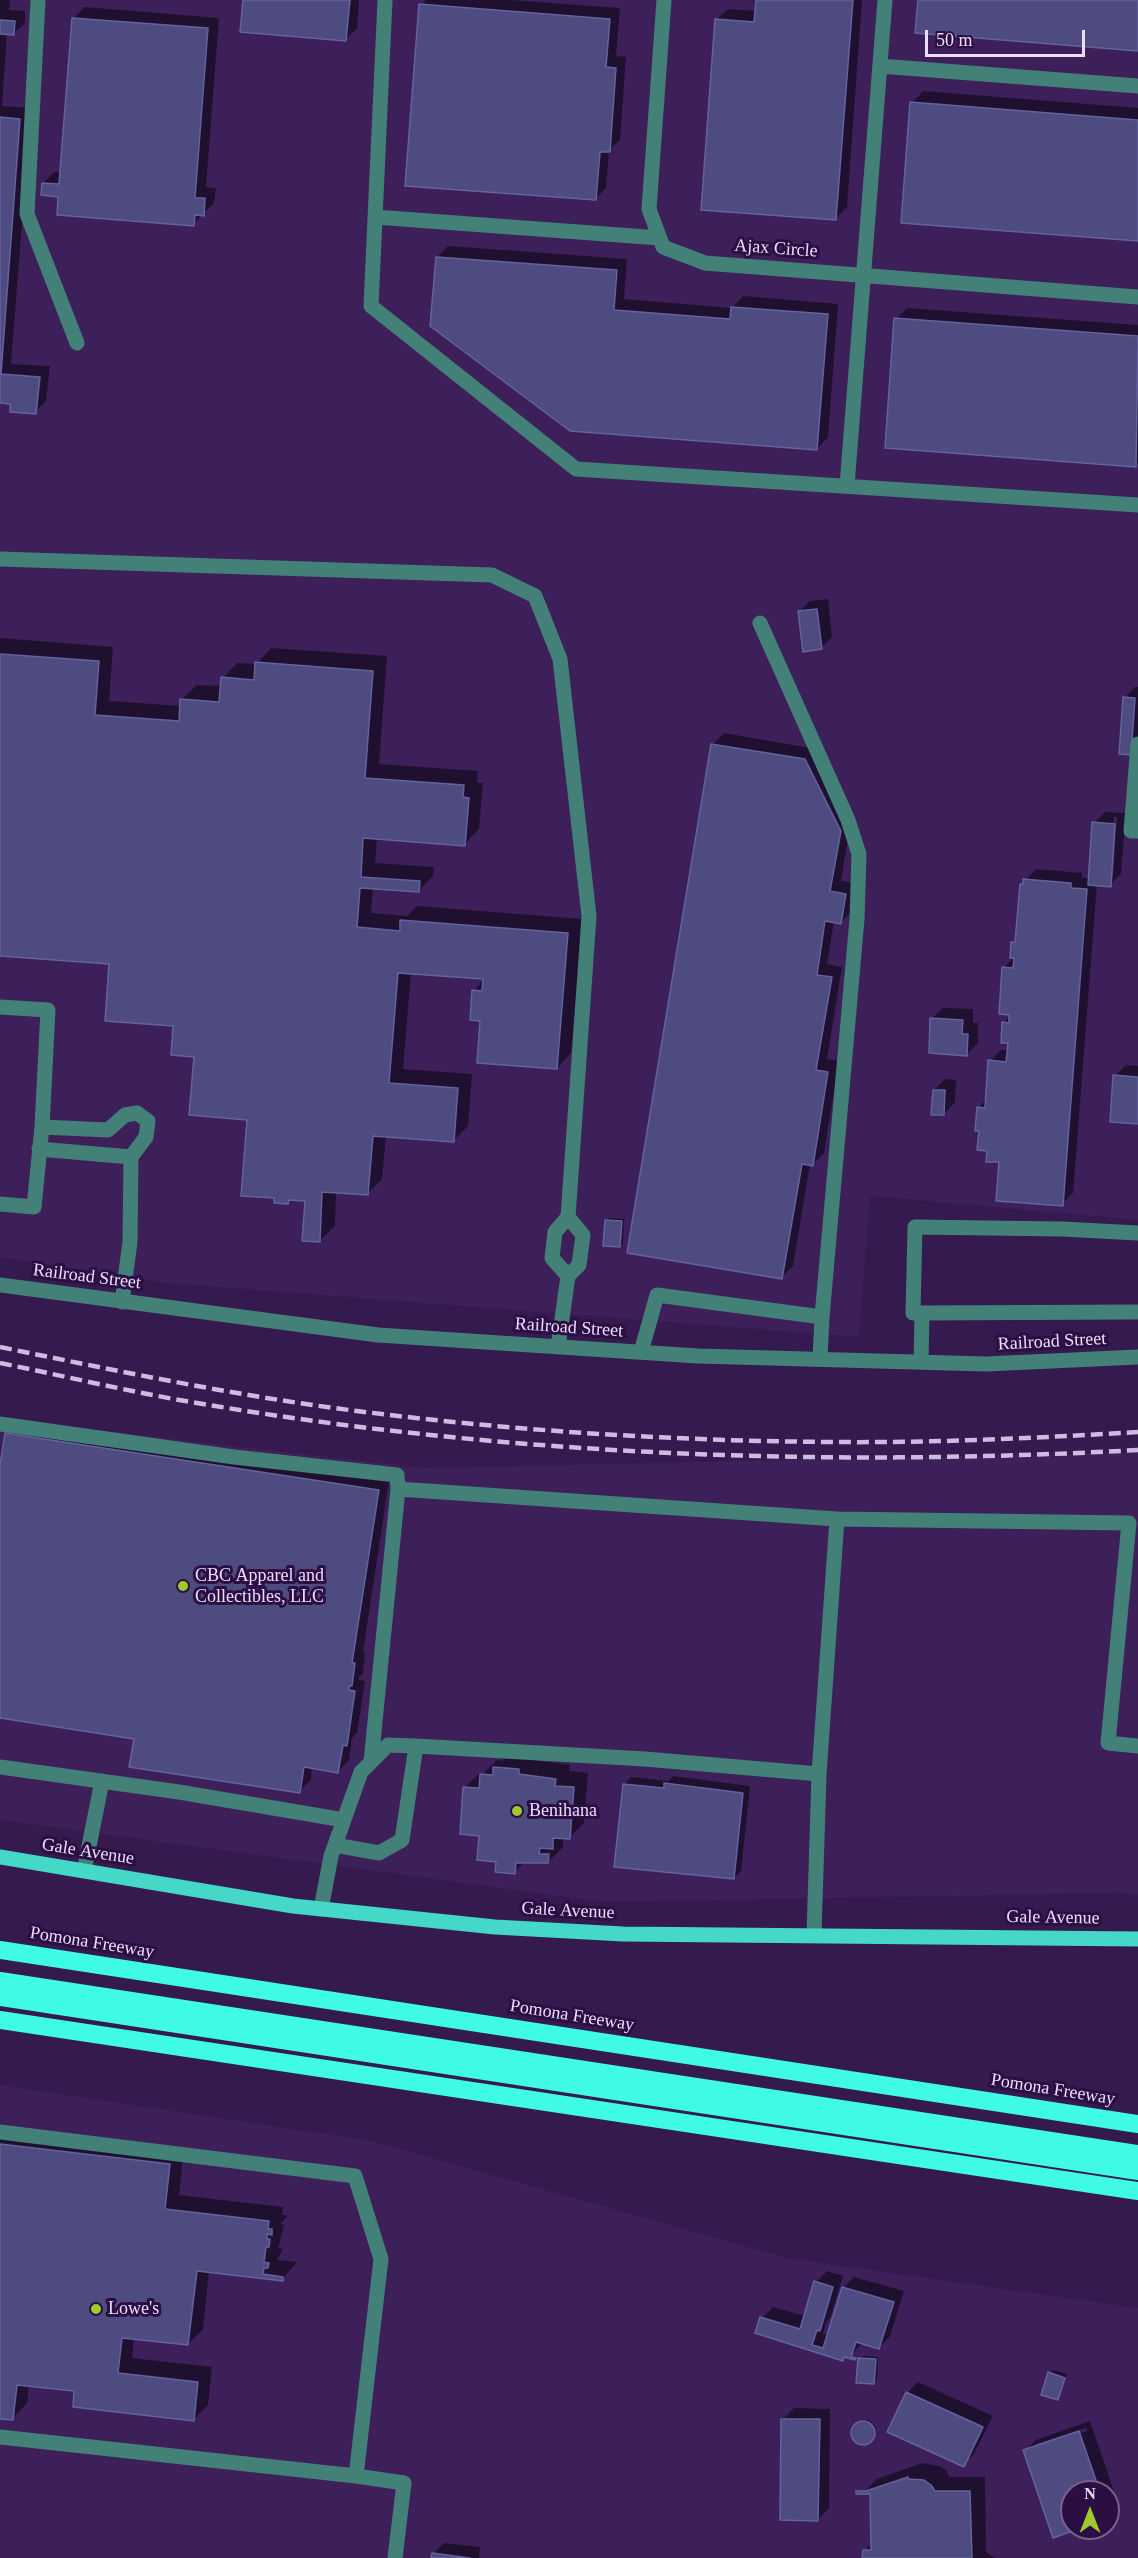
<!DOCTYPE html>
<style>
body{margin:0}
#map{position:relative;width:1138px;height:2558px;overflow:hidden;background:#341a4e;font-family:"Times New Roman",serif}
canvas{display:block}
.north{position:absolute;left:1060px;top:2480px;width:60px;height:60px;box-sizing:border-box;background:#2b0f43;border:2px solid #78618e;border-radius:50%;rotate:0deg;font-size:16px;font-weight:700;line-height:24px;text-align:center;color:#ebddff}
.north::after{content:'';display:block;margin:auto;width:21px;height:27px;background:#9fca2d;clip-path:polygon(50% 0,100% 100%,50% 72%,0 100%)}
.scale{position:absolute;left:925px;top:30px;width:160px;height:27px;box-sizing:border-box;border:3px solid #ebddff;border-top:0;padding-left:8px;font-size:18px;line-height:21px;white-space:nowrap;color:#ebddff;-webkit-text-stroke:4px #2b0f43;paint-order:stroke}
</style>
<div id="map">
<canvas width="1138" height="2558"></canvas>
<div class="north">N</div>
<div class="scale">50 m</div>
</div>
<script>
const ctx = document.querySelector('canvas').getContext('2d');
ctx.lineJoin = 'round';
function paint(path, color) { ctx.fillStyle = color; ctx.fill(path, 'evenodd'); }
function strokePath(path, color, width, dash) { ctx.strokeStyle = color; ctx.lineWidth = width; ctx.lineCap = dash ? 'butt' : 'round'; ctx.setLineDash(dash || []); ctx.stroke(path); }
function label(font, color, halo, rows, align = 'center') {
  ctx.font = font + ' "Times New Roman",serif'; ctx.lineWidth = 6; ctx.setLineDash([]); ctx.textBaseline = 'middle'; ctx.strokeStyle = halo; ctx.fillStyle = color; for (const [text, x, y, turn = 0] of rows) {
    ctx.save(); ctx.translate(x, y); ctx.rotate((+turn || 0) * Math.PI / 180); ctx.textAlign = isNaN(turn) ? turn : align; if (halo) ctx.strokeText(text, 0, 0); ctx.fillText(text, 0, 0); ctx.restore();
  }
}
const built = new Path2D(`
 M0,0H1138V1220L870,1196L859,1337L167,1283L0,1257Z
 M0,1419L424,1468L1138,1452V1895L1120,1893L604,1902L0,1820Z
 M0,2085L372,2141L787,2258L1138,2308V2558H0ZM1072,2492H1108V2528H1072Z`);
const shadow = new Path2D(`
 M0,0H10L9,10L25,11V23L13,34L7,33L2,106L31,108L11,364L50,366L46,401L35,412L12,403L0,402Z
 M244,0H359L357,28L346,39Z
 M426,0H511L620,8L616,56L626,57L620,140L609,150L606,188L595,199L421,5Z
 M757,0H862L847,207L836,218L716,20L728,9L757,11Z
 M84,7L219,18L206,187L216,188L214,203L193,224L60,195L43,183L54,172L62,173L73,19Z
 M923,91L1138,108V240L912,103Z
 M448,246L627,259L624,299L732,308L743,296L838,304L828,437L817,449L437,257Z
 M907,308L1138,325V463L1136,466L896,319Z
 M828,599L832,637L821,648L799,612L810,601Z
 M0,638L113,647L109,701L181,706L182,699L197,685L222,686L223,678L237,663L256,664L271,648L387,656L379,764L478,771L477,783H483L479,829L465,844L377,837L375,863L434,867L433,876L418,891L373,888L371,913L407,916L417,906L582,919L571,1053L557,1068L482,1020L474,991L486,978L411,972L403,1069L472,1074L468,1126L453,1141L386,1136L382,1179L368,1193L336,1191L335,1226L320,1240L307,1200L292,1199L288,1203L276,1197L248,1118L196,1055L175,1025L110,963L0,955Z
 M1135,687H1138V746L1131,754L1124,698Z
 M724,733L816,749L851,819L841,881L857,883L852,911L841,922L834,921L827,964L842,967L827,1059L839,1061L824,1153L813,1164H810L793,1266L782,1277L713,744Z
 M1105,812L1126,813L1121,874L1110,885L1097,884L1073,1193L1062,1204L1000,1161L989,1150L980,1129L978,1108L987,1099L990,1061L1001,1050H1009V1042L1004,1022L1013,1013L1004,968L1014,957L1012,943L1017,938L1021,885L1036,869L1082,873V878H1090L1094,823ZM1114,816L1117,817L1113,876H1110Z
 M943,1008L973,1009V1023H978V1043L967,1054L931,1019Z
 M1126,1065L1138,1066V1123L1115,1076Z
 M945,1079L956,1080L955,1102L944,1114L934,1090Z
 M609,1218L624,1219L623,1243L620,1246L606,1221Z
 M17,1422L389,1480L363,1652L365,1653L363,1673L359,1677V1680L365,1681L357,1733L352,1738L349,1760L338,1771L312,1767L311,1780L299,1791L135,1737L0,1717V1474L6,1434Z
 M509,1753L533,1760L570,1765L569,1771L588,1773L584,1823L569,1838L563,1837V1847L548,1862H525L514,1872L497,1860L481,1834L465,1787L480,1773H484L497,1760L502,1761Z
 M673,1776L750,1786L741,1871L734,1878L624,1785L631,1777L668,1781Z
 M0,2128L184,2150L179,2195L283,2207L282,2215H287L286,2218L280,2224L284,2225L278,2248L283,2249L277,2260L297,2262L282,2280L209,2271L203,2329L188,2344L134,2337L132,2358L212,2367L208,2405L193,2420L76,2390L29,2385L27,2403L13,2418L0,2417Z
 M827,2271L843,2276L830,2318L826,2323L823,2334L829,2335L843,2288L854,2277L904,2291L890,2336L879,2348L862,2343L850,2357L846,2356L842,2360L757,2332L762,2318L773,2307L805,2316L816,2282Z
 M863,2356L878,2357L877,2379L874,2382L860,2359Z
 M1053,2370L1067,2374L1057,2399L1049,2373Z
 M918,2382L993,2416L974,2454L963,2465L907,2393Z
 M794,2408L830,2409L829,2508L818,2519L783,2419Z
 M854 2431a11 11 0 1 1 22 0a11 11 0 1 1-22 0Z
 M1090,2421L1119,2506L1108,2517V2492H1072V2528H1076L1054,2536L1025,2451L1036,2440ZM1086,2428L1087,2431L1036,2448V2444Z
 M922,2463L939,2466L946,2470L949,2477H985L986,2552L995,2558H863L864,2551L872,2543V2493L864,2492L877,2479Z
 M444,2543L480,2547L479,2558H433V2554Z`);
const building = new Path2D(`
 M243,0H350L346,41L240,32Z
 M756,0H853L836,220L701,210L715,19L754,22Z
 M918,0H1138V51L915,33Z
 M419,4L610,19L606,67L616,68L610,152H600L596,200L405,186Z
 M72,18L208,28L195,198H205L204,216L195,215L194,226L57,215L58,197L41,195L42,183L59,184Z
 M0,20L15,21L14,35L0,34Z
 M910,102L1138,120V241L901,223Z
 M0,117L20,119L1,374L40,377L36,414L10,412V404L0,403Z
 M436,257L617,270L614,310L730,319L731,307L828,314L817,450L570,431L430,326Z
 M894,318L1138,336L1136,467L885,448Z
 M817,609L822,649L803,652L798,611Z
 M0,654L99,661L95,715L179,721L180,699L219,702L221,677L254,680L255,662L373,671L365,778L464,785L463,797L469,798L465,846L363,838L361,877L420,881L419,892L360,888L357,927L400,931V920L568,933L557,1069L477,1063L480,1021L470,1020L472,990L482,991L483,979L398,973L389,1083L458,1088L454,1142L373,1136L368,1195L322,1192L320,1242L302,1241L305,1201L289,1200L288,1204L274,1203V1198L241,1196L247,1120L189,1115L194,1057L171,1055L173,1026L105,1021L109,964L0,956Z
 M1123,697L1135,698L1131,755L1119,754Z
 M711,744L805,759L841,831L830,891L846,894L841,924L825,921L817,975L832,977L816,1070L828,1072L813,1166L802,1164L782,1279L627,1253Z
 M1092,822L1115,824L1111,887L1088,885Z
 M1023,879L1071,883V888L1087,889L1063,1206L996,1201L999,1162H986L987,1151L977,1150L979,1131H975L977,1107L985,1108L988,1060L1006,1062L1008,1043H1001L1002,1022L1009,1023V1015L999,1014L1002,967L1013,968L1014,958H1010L1011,942H1015L1020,884H1023Z
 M930,1018L963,1020L962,1034H968L967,1056L929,1053Z
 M1113,1075L1138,1077V1124L1110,1122Z
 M933,1090H945L944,1115H931Z
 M605,1220L622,1221L620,1247L603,1246Z
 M5,1433L379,1490L352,1663H355L352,1686H349V1690L355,1691L347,1746L343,1745L338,1773L304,1767L300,1793L129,1767L134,1739L0,1718V1465Z
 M493,1767L519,1769V1774L556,1779L555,1786L574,1787L570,1839L553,1838V1849L540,1848L539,1854H549L548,1863H516L515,1874L495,1872L496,1862L477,1860L479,1836L460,1834L463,1787L479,1788L480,1774L493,1775Z
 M664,1783L743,1793L734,1879L614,1867L623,1784L664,1788Z
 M0,2144L170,2164L165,2209L269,2221L268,2229H272V2235L267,2234V2239H270L269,2247H266L264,2262L269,2263L268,2268H264L263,2274L283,2277V2281L197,2271L188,2345L122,2338L118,2373L198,2382L194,2421L73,2407L74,2391L17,2385L13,2420L0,2419Z
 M814,2281L833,2287L820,2331L817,2330L812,2345L823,2348L842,2287L894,2302L879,2349L856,2342L851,2357L856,2358L855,2360L844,2357L843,2361L755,2333L760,2317L800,2329Z
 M858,2358L876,2359L874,2384L856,2383Z
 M1048,2372L1065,2378L1058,2400L1041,2395Z
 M906,2392L983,2427L964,2467L887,2432Z
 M781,2419H820L818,2521L780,2520Z
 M851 2433a12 12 0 1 1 24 0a12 12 0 1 1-24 0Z
 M1079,2431L1100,2492H1072V2528H1081L1053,2538L1023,2450Z
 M908,2477V2479L924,2480L931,2485L935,2491H970L972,2558H862L863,2550H871L870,2494H856V2491H866Z
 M432,2553L470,2558H431Z`);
const minor = new Path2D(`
 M38,0L27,214L77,343
 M385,0L371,306L576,469L1138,505
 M664,0L649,209L663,247L705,263L1138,297
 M880,66L1138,86
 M375,217L660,238
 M847,486L885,0
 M0,559L492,575L535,596L560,659L589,916L568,1217
 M760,623L848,820L859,854L857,919L822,1317
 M1138,744L1131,831H1138
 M0,1007L48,1010L42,1127L108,1130L125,1115L137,1113L148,1121L146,1137L131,1157L130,1242L122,1302
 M39,1149L131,1157
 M0,1204L34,1207L42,1127
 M1138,1233L1062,1229L915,1227L913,1313L1138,1312
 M0,1285L378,1335L698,1356L986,1364L1138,1357
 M558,1347L568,1276L579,1265L583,1235L568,1217L555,1232L552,1258L568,1276
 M641,1352L657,1295L822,1317L820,1359
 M921,1362L922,1313
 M0,1424L234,1457L397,1475L398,1489
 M837,1519L1129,1523L1108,1743L1138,1746
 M371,1762L398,1489L837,1519L819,1774
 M0,1767L179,1792L344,1820
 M335,1845L379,1853L402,1840L416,1746
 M84,1871L102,1781
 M321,1909L331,1856L361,1772L388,1745L416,1746L645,1759L819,1774L814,1935
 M0,2132L355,2176L381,2259L356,2476L404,2483L395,2558
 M0,2437L356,2476`);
const major = new Path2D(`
 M0,1857L293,1906L495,1927L623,1934L1138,1939`);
const highway = new Path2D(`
 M0,1950L1138,2124
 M0,1981L1138,2154
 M0,1997L1138,2171
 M0,2020L1138,2191`);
const rail = new Path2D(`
 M0,1347C118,1371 237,1396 357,1411C515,1431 674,1441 833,1442C935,1443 1037,1438 1138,1432
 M0,1363C69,1377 139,1394 209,1405C515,1456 828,1467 1138,1450`);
const markers = [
 [183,1586,6,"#9fca2d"],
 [517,1811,6,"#9fca2d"],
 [96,2309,6,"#9fca2d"]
];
const streetNames = [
 ["Ajax Circle",776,249,4],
 ["Railroad Street",87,1277,7],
 ["Railroad Street",569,1328,4],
 ["Railroad Street",1052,1342,-3],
 ["Gale Avenue",88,1852,9],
 ["Gale Avenue",568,1911,3],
 ["Gale Avenue",1053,1918,1],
 ["Pomona Freeway",92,1943,9],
 ["Pomona Freeway",572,2016,9],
 ["Pomona Freeway",1053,2090,9]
];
const poiNames = [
 ["CBC Apparel and",195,1576],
 ["Collectibles, LLC",195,1597],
 ["Benihana",529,1811],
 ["Lowe's",108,2309]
];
paint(built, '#3d1f5a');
paint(shadow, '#0007');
paint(building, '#4e4b80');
strokePath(building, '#64629f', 1.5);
strokePath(minor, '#438078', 15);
strokePath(major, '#45d7c7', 15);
strokePath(highway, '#3ffae6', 18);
strokePath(rail, '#ccbce1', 4.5, [12, 6]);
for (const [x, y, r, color] of markers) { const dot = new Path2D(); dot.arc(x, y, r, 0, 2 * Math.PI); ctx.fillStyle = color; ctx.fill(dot); strokePath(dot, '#2b0f43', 2); }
label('18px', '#ebddff', '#2b0f43', streetNames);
label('18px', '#ebddff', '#2b0f43', poiNames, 'left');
</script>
